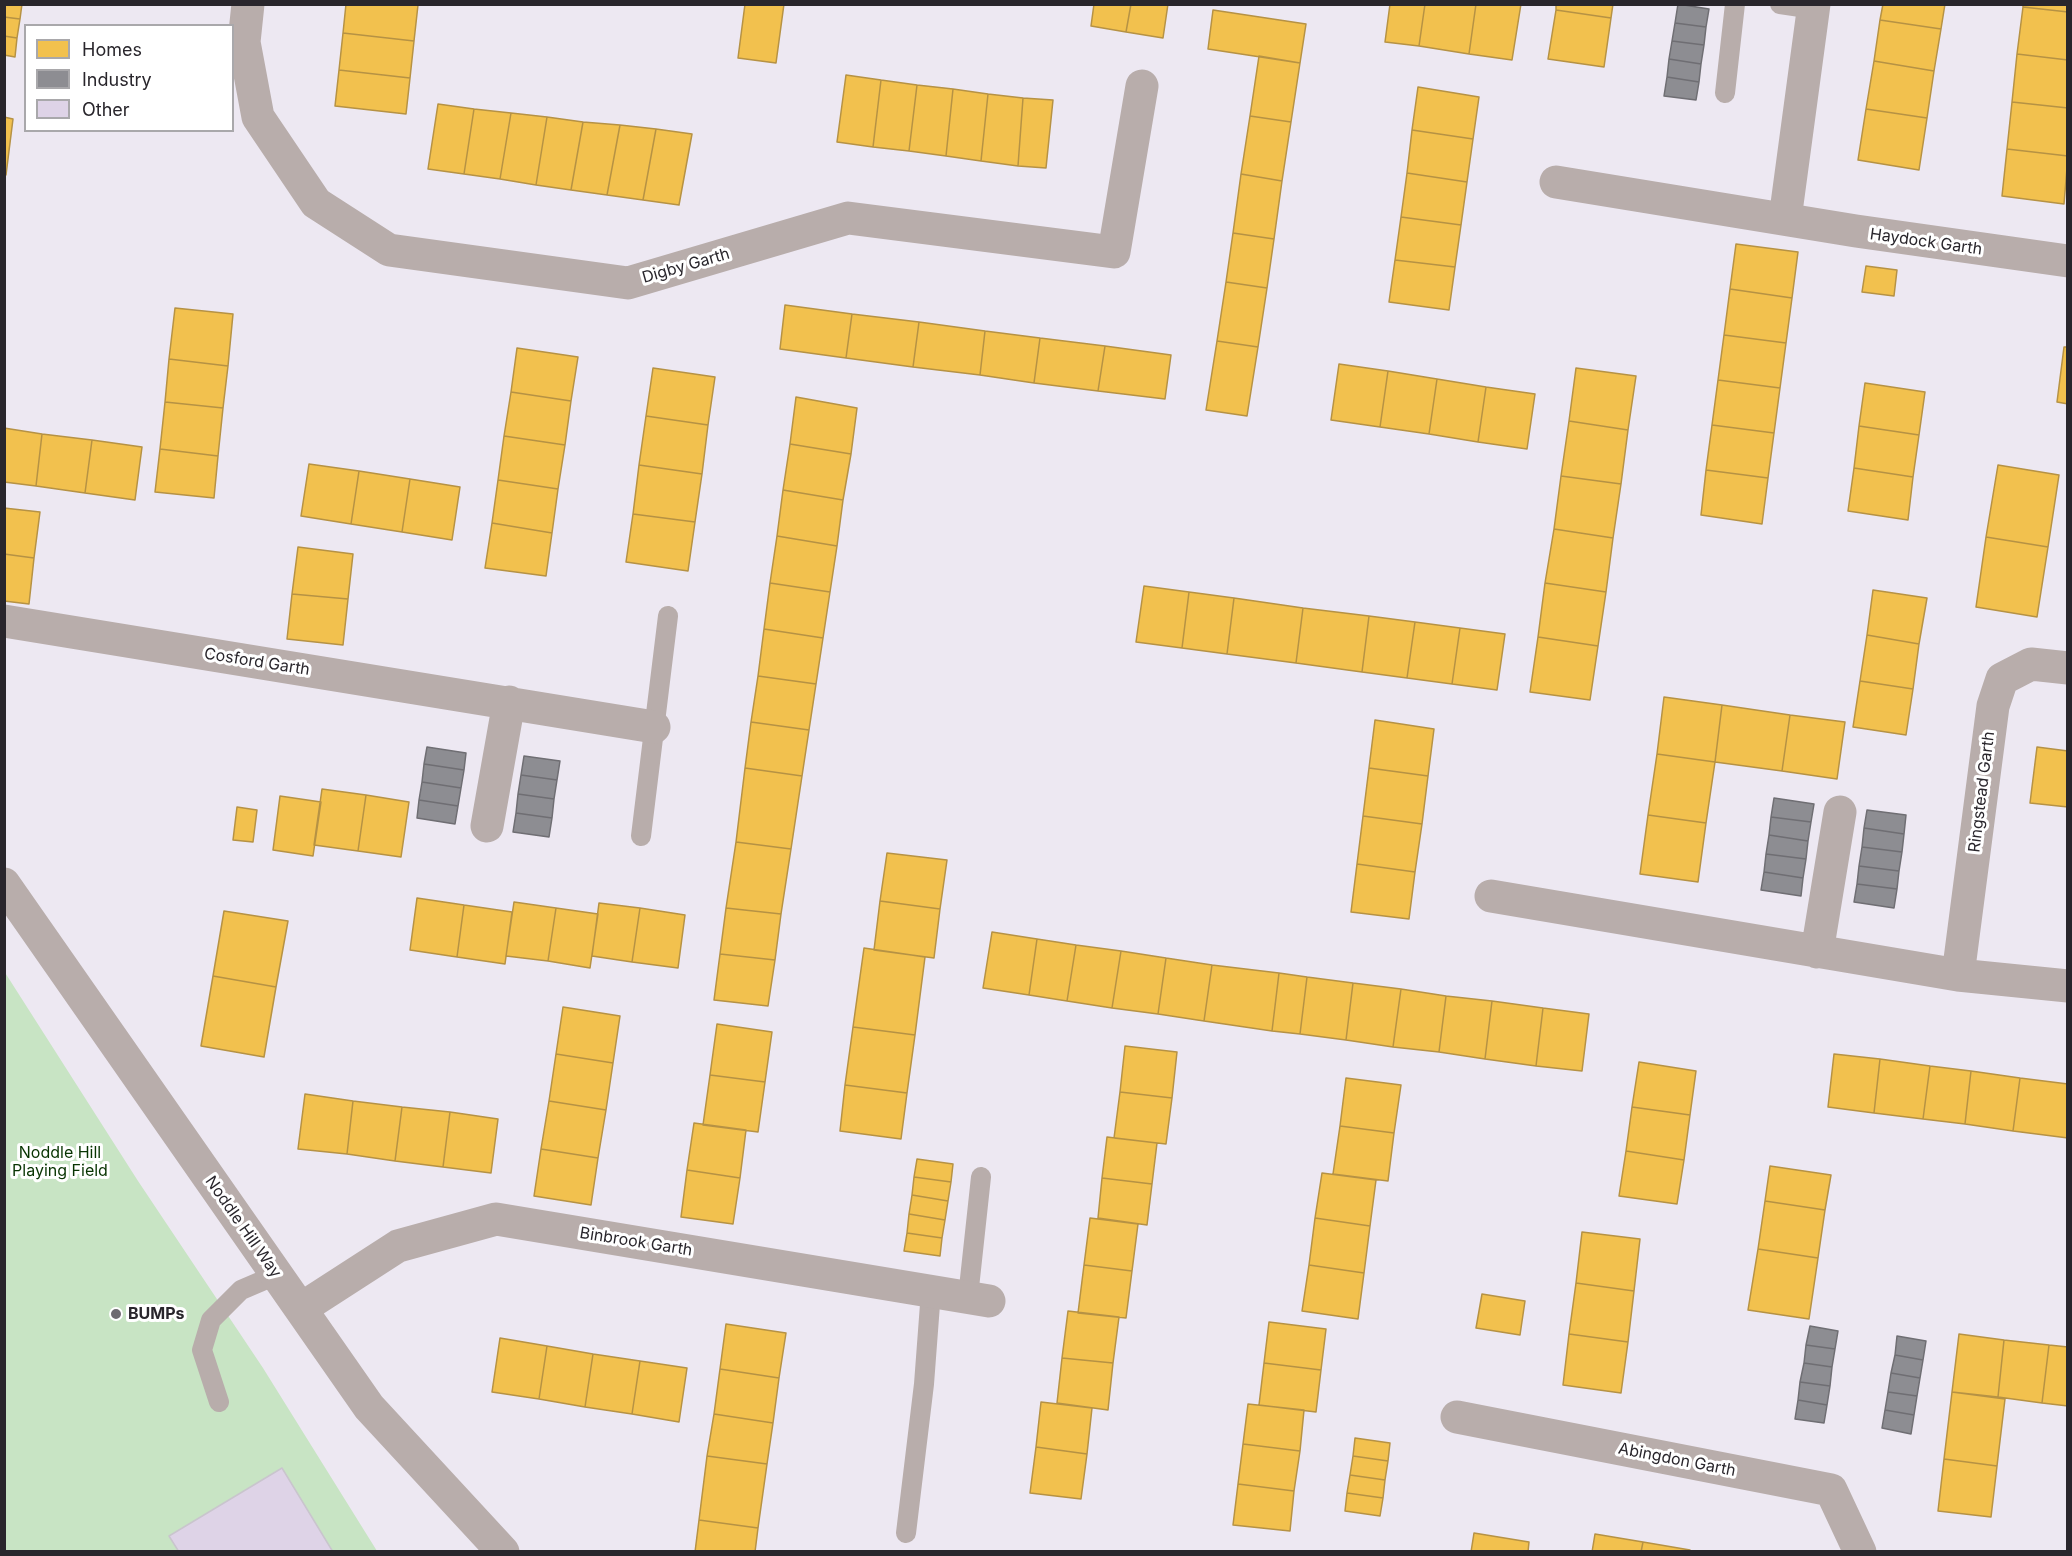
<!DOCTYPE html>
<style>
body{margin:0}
#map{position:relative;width:2072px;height:1556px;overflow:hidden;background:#ede8f2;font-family:Inter,sans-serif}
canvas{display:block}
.frame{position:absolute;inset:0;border:6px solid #29262c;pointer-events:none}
.legend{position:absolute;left:24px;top:24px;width:210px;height:108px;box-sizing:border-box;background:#fff;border:2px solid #a9a8ab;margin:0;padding:8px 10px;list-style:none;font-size:18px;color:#29262c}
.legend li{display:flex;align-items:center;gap:12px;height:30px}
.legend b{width:30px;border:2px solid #a9a8ab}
</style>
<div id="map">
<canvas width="2072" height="1556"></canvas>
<div class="frame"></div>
<ul class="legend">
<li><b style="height:16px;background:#f2c14e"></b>Homes</li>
<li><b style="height:16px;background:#8d8d92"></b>Industry</li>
<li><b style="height:16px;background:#ded3e7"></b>Other</li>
</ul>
</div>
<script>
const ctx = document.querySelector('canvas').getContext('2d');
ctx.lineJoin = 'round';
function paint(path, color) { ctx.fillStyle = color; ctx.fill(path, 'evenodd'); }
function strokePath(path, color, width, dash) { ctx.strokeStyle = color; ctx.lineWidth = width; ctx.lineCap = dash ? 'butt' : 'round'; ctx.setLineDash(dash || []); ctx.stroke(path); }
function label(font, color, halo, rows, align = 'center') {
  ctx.font = font + ' Inter,sans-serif'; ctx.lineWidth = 6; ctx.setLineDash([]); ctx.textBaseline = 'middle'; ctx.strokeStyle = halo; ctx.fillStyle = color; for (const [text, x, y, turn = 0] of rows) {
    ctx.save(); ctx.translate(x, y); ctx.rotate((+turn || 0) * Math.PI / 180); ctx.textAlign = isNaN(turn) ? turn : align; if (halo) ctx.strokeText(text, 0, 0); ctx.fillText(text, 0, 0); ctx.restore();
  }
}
const green = new Path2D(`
 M4,971L138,1181L263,1368L377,1551H5Z`);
const homes = new Path2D(`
 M4,4H22L20,19L4,17Z
 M346,4L418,5L414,41L343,33Z
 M745,4H784L776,63L738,58Z
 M1094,4H1131L1126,32L1091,26Z
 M1131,4H1168L1163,38L1126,32Z
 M1390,4H1425L1419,46L1385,42Z
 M1425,4H1476L1469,54L1419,46Z
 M1476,4H1521L1512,60L1469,54Z
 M1556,4H1613L1611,18L1556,10Z
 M1883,4H1945L1941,29L1880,20Z
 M2023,4H2068V12L2023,7Z
 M2023,7L2068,12V60L2017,54Z
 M1213,10L1306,24L1300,63L1208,49Z
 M1556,10L1611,18L1604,67L1548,59Z
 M4,17L20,19L17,38L4,36Z
 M1880,20L1941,29L1934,71L1874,61Z
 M343,33L414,41L410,78L339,70Z
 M4,36L17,38L15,57L4,55Z
 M2017,54L2068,60V108L2012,102Z
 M1259,56L1300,63L1291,122L1250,116Z
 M1874,61L1934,71L1927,118L1866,109Z
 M339,70L410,78L406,114L335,106Z
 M846,75L881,80L873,147L837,142Z
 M881,80L917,85L909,151L873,147Z
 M917,85L953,89L946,156L909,151Z
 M1418,87L1479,97L1473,139L1412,130Z
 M953,89L988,94L981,161L946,156Z
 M988,94L1023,98L1018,166L981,161Z
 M1023,98L1053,100L1046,168L1018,166Z
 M2012,102L2068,108V156L2007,149Z
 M438,104L474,109L464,174L428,169Z
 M474,109L511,113L500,179L464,174Z
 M1866,109L1927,118L1919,170L1858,160Z
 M511,113L547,117L536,185L500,179Z
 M1250,116L1291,122L1282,181L1241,174Z
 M4,117L13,119L6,175L4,174Z
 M547,117L583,122L571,190L536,185Z
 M583,122L620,125L607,195L571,190Z
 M620,125L656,129L643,200L607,195Z
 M656,129L692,134L679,205L643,200Z
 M1412,130L1473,139L1467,182L1407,173Z
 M2007,149L2068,156L2064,204L2002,196Z
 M1407,173L1467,182L1461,225L1401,217Z
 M1241,174L1282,181L1274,239L1233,233Z
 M1401,217L1461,225L1455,267L1395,260Z
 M1233,233L1274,239L1267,288L1226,282Z
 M1736,244L1798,252L1792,298L1730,289Z
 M1395,260L1455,267L1449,310L1389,302Z
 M1866,266L1897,270L1894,296L1862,292Z
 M1226,282L1267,288L1258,347L1217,341Z
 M1730,289L1792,298L1786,343L1724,335Z
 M785,305L852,314L846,358L780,349Z
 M175,308L233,314L228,366L169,359Z
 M852,314L919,322L913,367L846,358Z
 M919,322L985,331L980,375L913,367Z
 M985,331L1040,338L1034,383L980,375Z
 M1724,335L1786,343L1780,388L1718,380Z
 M1040,338L1105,346L1098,391L1034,383Z
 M1217,341L1258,347L1247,416L1206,410Z
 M1105,346L1171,355L1165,399L1098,391Z
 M2064,347H2068V404L2057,402Z
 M517,348L578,357L571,401L511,392Z
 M169,359L228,366L223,408L165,402Z
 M1339,364L1388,371L1380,427L1331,420Z
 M653,368L715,377L708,425L646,416Z
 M1576,368L1636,376L1628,430L1569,421Z
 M1388,371L1437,379L1429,434L1380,427Z
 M1437,379L1486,387L1478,442L1429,434Z
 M1718,380L1780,388L1774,433L1712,425Z
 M1865,383L1925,392L1919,435L1859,426Z
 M1486,387L1535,394L1527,449L1478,442Z
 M511,392L571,401L565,445L504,436Z
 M796,397L857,408L851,454L790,444Z
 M165,402L223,408L218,456L160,449Z
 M646,416L708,425L702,474L639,465Z
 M1569,421L1628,430L1621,484L1561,476Z
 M1712,425L1774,433L1768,478L1706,470Z
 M1859,426L1919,435L1913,477L1854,468Z
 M4,428L42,434L36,486L4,482Z
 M42,434L92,440L85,493L36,486Z
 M504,436L565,445L558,489L498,480Z
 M92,440L142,447L135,500L85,493Z
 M790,444L851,454L843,500L783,490Z
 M160,449L218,456L214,498L155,492Z
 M309,464L359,471L351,524L301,516Z
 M639,465L702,474L695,522L633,514Z
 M1998,465L2059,475L2048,547L1986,537Z
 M1854,468L1913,477L1908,520L1848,511Z
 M1706,470L1768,478L1762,524L1701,515Z
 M359,471L410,479L402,532L351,524Z
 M1561,476L1621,484L1613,538L1554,529Z
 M410,479L460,487L452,540L402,532Z
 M498,480L558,489L552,533L492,523Z
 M783,490L843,500L837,546L777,536Z
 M4,508L40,512L34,558L4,554Z
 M633,514L695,522L688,571L626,562Z
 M492,523L552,533L546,576L485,568Z
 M1554,529L1613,538L1606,592L1545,583Z
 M777,536L837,546L830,592L770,583Z
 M1986,537L2048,547L2037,617L1976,607Z
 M298,547L353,554L348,599L292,594Z
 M4,554L34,558L29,604L4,601Z
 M770,583L830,592L823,638L764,629Z
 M1545,583L1606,592L1598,646L1538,637Z
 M1144,586L1189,592L1182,648L1136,642Z
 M1873,590L1927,598L1919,644L1867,635Z
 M1189,592L1234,598L1227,654L1182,648Z
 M292,594L348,599L343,645L287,639Z
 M1234,598L1303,608L1296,663L1227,654Z
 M1303,608L1369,616L1362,672L1296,663Z
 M1369,616L1415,622L1407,678L1362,672Z
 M1415,622L1460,628L1452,684L1407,678Z
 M1460,628L1505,634L1497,690L1452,684Z
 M764,629L823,638L816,684L758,676Z
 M1867,635L1919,644L1913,689L1860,681Z
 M1538,637L1598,646L1590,700L1530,692Z
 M758,676L816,684L809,730L751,722Z
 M1860,681L1913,689L1906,735L1853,727Z
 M1664,697L1722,705L1715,762L1657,754Z
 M1722,705L1790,715L1782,771L1715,762Z
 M1790,715L1845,722L1837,779L1782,771Z
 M1375,720L1434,729L1428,776L1369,768Z
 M751,722L809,730L802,776L745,768Z
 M2037,747L2068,751V807L2030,803Z
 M1657,754L1715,762L1706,823L1648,815Z
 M745,768L802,776L791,849L736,842Z
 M1369,768L1428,776L1422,824L1363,816Z
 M322,789L366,795L358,851L314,845Z
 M366,795L409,802L401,857L358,851Z
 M280,796L321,802L313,856L273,850Z
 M237,807L257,810L253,842L233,840Z
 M1648,815L1706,823L1698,882L1640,874Z
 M1363,816L1422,824L1415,872L1357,864Z
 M736,842L791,849L781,914L726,908Z
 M887,853L947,860L940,909L880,901Z
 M1357,864L1415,872L1409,919L1351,912Z
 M417,898L464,905L457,957L410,950Z
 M880,901L940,909L934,958L874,950Z
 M514,902L556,908L548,961L506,956Z
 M599,903L640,908L632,962L592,956Z
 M464,905L512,912L505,964L457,957Z
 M556,908L598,914L590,968L548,961Z
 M640,908L685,915L678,968L632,962Z
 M726,908L781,914L775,960L720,954Z
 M224,911L288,921L276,987L213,976Z
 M992,932L1037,939L1029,995L983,988Z
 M1037,939L1076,945L1067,1001L1029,995Z
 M1076,945L1121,951L1112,1008L1067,1001Z
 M864,948L925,957L915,1035L853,1027Z
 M1121,951L1166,958L1158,1014L1112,1008Z
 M720,954L775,960L768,1006L714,1000Z
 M1166,958L1212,965L1204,1021L1158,1014Z
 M1212,965L1279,973L1272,1031L1204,1021Z
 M1279,973L1307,977L1300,1034L1272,1031Z
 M213,976L276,987L264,1057L201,1046Z
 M1307,977L1353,983L1346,1040L1300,1034Z
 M1353,983L1401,989L1393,1047L1346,1040Z
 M1401,989L1446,996L1439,1052L1393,1047Z
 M1446,996L1492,1001L1485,1059L1439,1052Z
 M1492,1001L1543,1008L1536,1066L1485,1059Z
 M563,1007L620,1016L613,1063L556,1054Z
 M1543,1008L1589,1014L1582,1071L1536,1066Z
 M717,1024L772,1032L765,1082L710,1075Z
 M853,1027L915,1035L907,1093L845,1085Z
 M1125,1046L1177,1052L1172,1098L1120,1092Z
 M556,1054L613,1063L606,1110L549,1101Z
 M1834,1054L1880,1059L1874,1113L1828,1107Z
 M1880,1059L1930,1066L1923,1119L1874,1113Z
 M1639,1062L1696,1071L1690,1115L1632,1107Z
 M1930,1066L1971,1071L1965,1124L1923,1119Z
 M1971,1071L2020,1078L2013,1131L1965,1124Z
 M710,1075L765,1082L758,1132L703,1125Z
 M1346,1078L1401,1085L1394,1133L1340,1126Z
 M2020,1078L2068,1084V1138L2013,1131Z
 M845,1085L907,1093L901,1139L840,1131Z
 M1120,1092L1172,1098L1166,1144L1114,1138Z
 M305,1094L353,1101L347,1154L298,1149Z
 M353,1101L402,1107L395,1161L347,1154Z
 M549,1101L606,1110L598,1158L541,1149Z
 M402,1107L450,1112L443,1167L395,1161Z
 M1632,1107L1690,1115L1684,1160L1626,1151Z
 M450,1112L498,1119L491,1173L443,1167Z
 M694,1123L746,1130L740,1178L687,1170Z
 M1340,1126L1394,1133L1388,1181L1333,1174Z
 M1107,1137L1157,1143L1152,1184L1102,1178Z
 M541,1149L598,1158L591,1205L534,1196Z
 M1626,1151L1684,1160L1677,1204L1619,1196Z
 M917,1159L953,1164L951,1182L914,1177Z
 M1770,1166L1831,1175L1825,1210L1765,1201Z
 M687,1170L740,1178L733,1224L681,1217Z
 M1322,1173L1376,1180L1370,1226L1315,1218Z
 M914,1177L951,1182L948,1201L912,1195Z
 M1102,1178L1152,1184L1147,1225L1098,1218Z
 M912,1195L948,1201L945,1220L909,1214Z
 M1765,1201L1825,1210L1818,1258L1758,1249Z
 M909,1214L945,1220L942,1238L907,1233Z
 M1090,1218L1138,1224L1132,1271L1084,1265Z
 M1315,1218L1370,1226L1364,1273L1309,1265Z
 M1582,1232L1640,1239L1634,1291L1576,1283Z
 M907,1233L942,1238L940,1256L904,1251Z
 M1758,1249L1818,1258L1809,1319L1748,1310Z
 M1084,1265L1132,1271L1126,1318L1078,1313Z
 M1309,1265L1364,1273L1358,1319L1302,1311Z
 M1576,1283L1634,1291L1628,1342L1569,1334Z
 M1482,1294L1525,1301L1520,1335L1476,1328Z
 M1068,1311L1119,1317L1113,1363L1062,1358Z
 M1269,1322L1326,1329L1321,1370L1264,1363Z
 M726,1324L786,1333L779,1378L720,1369Z
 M1569,1334L1628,1342L1621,1393L1563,1385Z
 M1959,1334L2004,1340L1998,1397L1952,1392Z
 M500,1338L547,1346L539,1399L492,1392Z
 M2004,1340L2049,1345L2042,1403L1998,1397Z
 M2049,1345L2068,1347V1406L2042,1403Z
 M547,1346L593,1354L585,1407L539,1399Z
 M593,1354L640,1361L632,1414L585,1407Z
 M1062,1358L1113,1363L1108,1410L1057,1403Z
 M640,1361L687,1368L679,1422L632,1414Z
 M1264,1363L1321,1370L1316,1412L1259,1405Z
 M720,1369L779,1378L773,1423L714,1414Z
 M1952,1392L2005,1399L1997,1466L1944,1459Z
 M1041,1402L1092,1408L1087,1454L1036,1447Z
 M1248,1404L1304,1410L1300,1451L1243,1444Z
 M714,1414L773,1423L767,1464L707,1456Z
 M1355,1438L1390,1443L1388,1461L1353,1456Z
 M1243,1444L1300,1451L1294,1491L1238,1484Z
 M1036,1447L1087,1454L1081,1499L1030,1493Z
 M707,1456L767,1464L758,1528L699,1520Z
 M1353,1456L1388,1461L1385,1480L1350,1475Z
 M1944,1459L1997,1466L1991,1517L1938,1511Z
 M1350,1475L1385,1480L1383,1498L1347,1493Z
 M1238,1484L1294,1491L1290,1531L1233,1525Z
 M1347,1493L1383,1498L1380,1516L1345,1511Z
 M699,1520L758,1528L755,1552H695Z
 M1474,1533L1529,1542L1528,1552H1471Z
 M1595,1534L1643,1542L1641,1552H1592Z
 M1643,1542L1690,1550V1552H1641Z`);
const industry = new Path2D(`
 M1678,4L1709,9L1706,27L1675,23Z
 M1675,23L1706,27L1704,45L1672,41Z
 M1672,41L1704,45L1701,64L1669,59Z
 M1669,59L1701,64L1699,82L1667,77Z
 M1667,77L1699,82L1696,100L1664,96Z
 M427,747L466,753L464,770L424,764Z
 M524,756L560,761L557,780L521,775Z
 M424,764L464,770L461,788L422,782Z
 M521,775L557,780L554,799L518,794Z
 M422,782L461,788L458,806L419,800Z
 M518,794L554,799L552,818L516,813Z
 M1774,798L1814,804L1811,822L1771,817Z
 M419,800L458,806L455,824L417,818Z
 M1867,810L1906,815L1904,834L1864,828Z
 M516,813L552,818L549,837L513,832Z
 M1771,817L1811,822L1808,841L1769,835Z
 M1864,828L1904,834L1902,852L1862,847Z
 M1769,835L1808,841L1806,859L1766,854Z
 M1862,847L1902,852L1899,871L1859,866Z
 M1766,854L1806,859L1803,878L1764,872Z
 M1859,866L1899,871L1897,889L1857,884Z
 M1764,872L1803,878L1801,896L1761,890Z
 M1857,884L1897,889L1894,908L1854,902Z
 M1810,1326L1838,1331L1835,1349L1806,1345Z
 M1897,1336L1926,1341L1923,1360L1895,1355Z
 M1806,1345L1835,1349L1832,1367L1804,1363Z
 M1895,1355L1923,1360L1920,1378L1891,1373Z
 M1804,1363L1832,1367L1830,1386L1800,1382Z
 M1891,1373L1920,1378L1917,1396L1888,1392Z
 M1800,1382L1830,1386L1827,1405L1798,1400Z
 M1888,1392L1917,1396L1914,1415L1885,1410Z
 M1798,1400L1827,1405L1824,1423L1795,1419Z
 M1885,1410L1914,1415L1911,1434L1882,1428Z`);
const building = new Path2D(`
 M282,1468L333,1552H179L169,1536Z`);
const service = new Path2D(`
 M1780,4L1814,9
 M1725,93L1735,4
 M641,836L668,616
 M968,1297L981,1177
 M219,1402L202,1350L211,1320L241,1290L276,1275
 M906,1533L924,1384L931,1291`);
const minor = new Path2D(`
 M248,4L244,42L258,117L316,203L389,250L628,283L848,218L1114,252L1142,86
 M1556,182L1856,231L2068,261
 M1785,219L1814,4
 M4,621L654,727
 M487,826L509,702
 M4,884L369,1407L503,1552
 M1491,896L1958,975L2068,986
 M1817,952L1840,812
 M1958,975L1993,706L2002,679L2031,664L2068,668
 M302,1308L398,1246L496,1219L989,1301
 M1457,1417L1831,1490L1860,1552`);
const markers = [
 [116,1314,6,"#6e6a71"]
];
const streetNames = [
 ["Haydock Garth",1926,242,8],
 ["Digby Garth",686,266,-16],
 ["Cosford Garth",257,662,9],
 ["Ringstead Garth",1982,792,-83],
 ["Noddle Hill Way",243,1227,55],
 ["Binbrook Garth",636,1242,9],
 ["Abingdon Garth",1677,1460,11]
];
const parkNames = [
 ["Noddle Hill",60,1153],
 ["Playing Field",60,1171]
];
const poiNames = [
 ["BUMPs",128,1314]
];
paint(green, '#c8e4c4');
paint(homes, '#f2c14e');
strokePath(homes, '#b69244', 1.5);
paint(industry, '#8d8d92');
strokePath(industry, '#6f6e73', 1.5);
paint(building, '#ded3e7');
strokePath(building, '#c9c5cd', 1.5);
strokePath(service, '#b8adab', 20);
strokePath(minor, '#b8adab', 33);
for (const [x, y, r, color] of markers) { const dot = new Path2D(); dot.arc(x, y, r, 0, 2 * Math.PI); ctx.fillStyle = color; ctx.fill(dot); strokePath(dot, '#fff', 2); }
label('16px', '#29262c', '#fff', streetNames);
label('16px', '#083402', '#fff', parkNames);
label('bold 16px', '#29262c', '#fff', poiNames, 'left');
</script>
